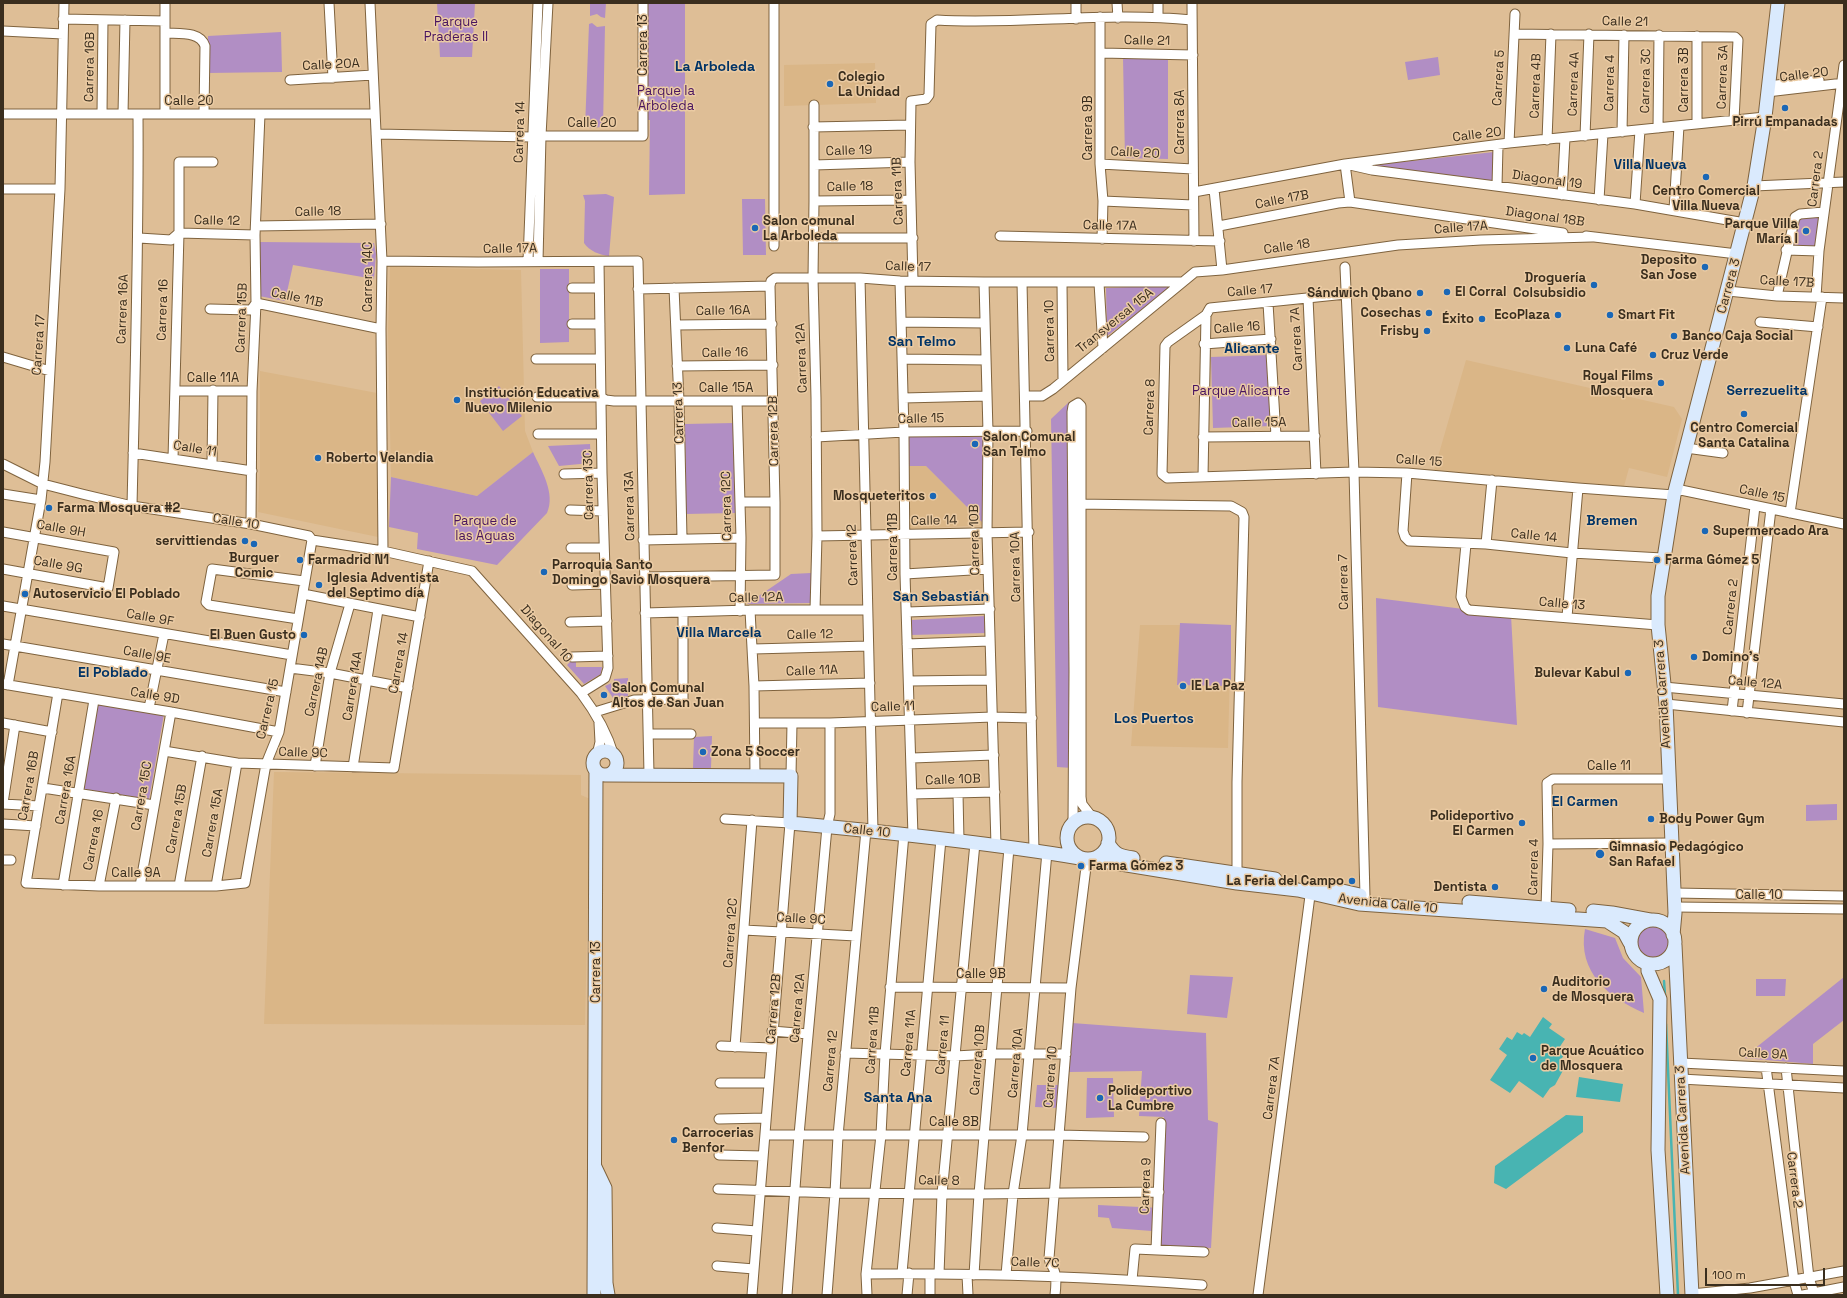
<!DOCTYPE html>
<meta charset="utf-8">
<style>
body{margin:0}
#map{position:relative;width:1847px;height:1298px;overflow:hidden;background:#debe96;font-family:"Space Grotesk",sans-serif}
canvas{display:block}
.frame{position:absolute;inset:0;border:4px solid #3a2e1e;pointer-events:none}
.scale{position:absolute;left:1705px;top:1268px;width:120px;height:18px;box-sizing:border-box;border:2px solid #3a2e1e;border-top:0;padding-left:5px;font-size:12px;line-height:14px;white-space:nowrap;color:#3a2e1e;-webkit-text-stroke:3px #ebcba3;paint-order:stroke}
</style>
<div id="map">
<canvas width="1847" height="1298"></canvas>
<div class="frame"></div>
<div class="scale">100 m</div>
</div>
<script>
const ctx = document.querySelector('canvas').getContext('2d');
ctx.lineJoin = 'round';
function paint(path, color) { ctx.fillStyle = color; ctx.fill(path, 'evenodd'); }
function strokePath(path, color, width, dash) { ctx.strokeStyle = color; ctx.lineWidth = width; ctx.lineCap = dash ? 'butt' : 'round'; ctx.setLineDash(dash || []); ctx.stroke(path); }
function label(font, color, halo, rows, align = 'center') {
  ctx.font = font + ' "Space Grotesk",sans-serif'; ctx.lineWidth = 3; ctx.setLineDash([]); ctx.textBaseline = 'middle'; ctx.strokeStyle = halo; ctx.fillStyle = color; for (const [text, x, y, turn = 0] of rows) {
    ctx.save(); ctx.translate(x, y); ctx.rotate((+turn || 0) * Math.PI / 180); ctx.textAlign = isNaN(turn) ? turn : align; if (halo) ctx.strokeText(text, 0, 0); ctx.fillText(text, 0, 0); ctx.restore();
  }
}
const built = new Path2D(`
 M875,63L876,103L784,106V65Z
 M390,267L521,270L525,431L533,452L477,496L391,477L388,331Z
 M1466,360L1674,407L1682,419L1667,477L1629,468L1623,490L1433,474Z
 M260,371L377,393L378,537L258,512L260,468Z
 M909,466H926L985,525L910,529Z
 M1140,625H1231L1228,748L1131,746Z
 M274,772L581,775V795L590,799L585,1025L264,1024Z`);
const green = new Path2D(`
 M437,3H475L472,57H440Z
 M590,3H606L605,18L601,17L597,14L590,16Z
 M647,3H685V194L649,195L650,120H647Z
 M592,23L597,27L605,26L603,127L585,128L589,24Z
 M281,32L282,72L208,73V36Z
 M1438,57L1440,75L1408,80L1405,62Z
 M1123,58L1168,59V159L1125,158Z
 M1494,152L1493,181L1374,167V165Z
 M606,194L614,197L609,256C600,255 589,251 584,243L585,201L583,195Z
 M742,199H765L766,255H743Z
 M1819,216L1815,247L1792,245L1800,218Z
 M260,242L374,243L376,254L374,279L293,265L285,301L259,296Z
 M540,269H569V342L540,343Z
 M1174,285L1107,336L1106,288Z
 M1270,355L1272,426L1213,428L1211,357Z
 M499,386L522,416L503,431L480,401Z
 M1069,402L1068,554L1072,768L1057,767L1051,419Z
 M734,423L735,513L686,514L685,424Z
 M984,436L985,525L926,466H909L908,437Z
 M590,444L591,463L559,466L548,446Z
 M533,452C541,470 556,493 547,513L497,565L417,549L418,533L389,527L391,477L477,496Z
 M811,573V603L747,604L791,574Z
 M1376,598L1511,615L1517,725L1378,707Z
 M985,616L986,633L911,635V620Z
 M1180,623L1231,625V686L1177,685Z
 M571,661H576V667H602L601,674L584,684L567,665Z
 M628,678V696L613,698L605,686L614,682V679Z
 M97,703L164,714L149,799L81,789Z
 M712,736L711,768H693L694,737Z
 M1837,804V820L1806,821V805Z
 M1637 941a16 16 0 1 1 32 0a16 16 0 1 1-32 0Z
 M1585,929L1615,938L1623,958L1641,977L1644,1013C1609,998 1577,972 1585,929Z
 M1190,975L1233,977L1227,1018L1187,1014Z
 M1844,977V1020L1813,1044V1064L1743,1058Z
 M1756,979H1786L1785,996H1756Z
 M1072,1023L1206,1033L1208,1120L1218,1123L1211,1248L1153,1246L1152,1231L1112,1228L1109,1218L1098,1217V1205L1161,1208L1164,1117L1139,1116L1142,1071L1069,1072Z
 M1087,1078H1113L1114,1117L1086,1118Z
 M1037,1085H1064L1062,1108L1035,1107Z`);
const water = new Path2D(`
 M1543,1017L1552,1024L1549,1028L1565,1039L1559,1048L1566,1052L1560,1061L1566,1065L1555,1085L1550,1088L1543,1098L1519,1081L1510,1093L1490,1080L1507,1055L1499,1049L1507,1037L1512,1040L1517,1032L1522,1035L1524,1033L1530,1037Z
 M1579,1077L1623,1084L1620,1102L1576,1097Z
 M1566,1115L1583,1116V1132L1506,1189L1494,1183L1495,1166Z`);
const stream = new Path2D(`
 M1664,981L1665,995
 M1666,1024L1678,1295`);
const street = new Path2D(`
 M165,3V114
 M329,3L333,78
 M370,3L382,261L381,329L383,551
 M774,3V246
 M1117,3L1118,18
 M1158,3V16
 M1192,3L1194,241
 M1100,17V164L1103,201L1102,239
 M63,19L165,21
 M1076,19V3
 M3,31L63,34
 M165,33C179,34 200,31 205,46L204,114
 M1514,34L1735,37L1738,40L1734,120
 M1697,36V124
 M1101,53L1193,55
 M290,80L373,75
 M1768,86L1819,80
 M1767,92L1844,83
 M814,105V201L813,278L816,398L817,536L815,610
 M3,114H375
 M102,114L103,20
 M123,114L125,20
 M813,127L910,125
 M1658,128L1659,35
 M1622,132L1624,35
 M376,134L532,137
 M541,136H643V3
 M1585,136L1589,34
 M1547,140L1551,34
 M1509,143L1515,14
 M1100,164L1193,169
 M1345,164L1350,202
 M814,165L910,162
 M1350,165L1372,170L1635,204L1745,223
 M1497,186L1498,146
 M1754,186L1844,182
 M3,189H60
 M1214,189L1222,270
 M1194,192L1345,164L1509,143L1765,117
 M1562,195L1565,138
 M1599,200L1603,134
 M814,201L910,200
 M1103,201L1193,205
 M1635,204L1640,130
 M1674,210L1679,126
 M256,226L381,224
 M1219,226L1338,203L1350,202L1563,233
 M1000,236L1220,241
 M1586,236L1737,254
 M139,238L171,240L179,233L255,235
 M814,238H913
 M1786,250L1819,251
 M382,261L478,262L638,261L649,774
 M528,261L538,3
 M538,261L541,136L548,3
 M1345,267L1354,472L1365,896
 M860,278L873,830
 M900,281L904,432L905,574L913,836
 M913,281L910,162L911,101L926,99L929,95L931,24L937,20C1022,25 1107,11 1192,20
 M984,282L988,432L987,533L996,845
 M1022,282L1034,851
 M1062,283L1063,379
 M1099,283L1103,348
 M572,288H599
 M674,288L679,401L682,538
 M638,289L770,286
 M1728,291L1777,296L1844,298
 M1346,294L1210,308L1206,315L1168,342L1165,346L1162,474L1167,478L1354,472L1407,473L1578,488L1674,495
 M1777,296L1795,217L1800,214L1824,212
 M1816,297L1819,251L1844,65
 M1308,298L1316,474
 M1268,303L1276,436
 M210,309L251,310L256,303L381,329
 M901,322L985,323
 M1760,322L1818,327
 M572,324H600
 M676,325L772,324
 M1204,344L1271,339
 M3,357L50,371
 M536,359H600
 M902,359L986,360
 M677,366L773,365
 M175,391H252
 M1025,396H1042L1053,389L1195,272L1222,270L1398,245L1481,240L1592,237
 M537,397H601L606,400L614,401H773
 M903,398L987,396
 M737,401L741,538L740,611
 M538,434H601
 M816,437L904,432L1027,431
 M1203,437L1315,436
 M1686,448L1723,453
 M133,453L252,471
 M173,459L179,233V162H213
 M3,464L43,484L82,494L132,506L251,524L309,536L312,540L383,551L472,571L581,693C596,713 607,732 614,756
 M212,465L213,390
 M1407,473L1403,531L1405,537L1409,541L1486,544L1572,553L1662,558
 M564,474L602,473
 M1203,477L1206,315
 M1676,489L1844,524
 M3,494L41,500
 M740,502H775
 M1075,504L1231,506L1242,512L1244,517L1237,782V873
 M132,506C135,375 139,245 138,114
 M570,510L603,511
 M1790,513L1822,297
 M251,524L252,391L256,303L255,235L260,114
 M3,532L114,552L108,588L3,569
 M817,536L1029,532
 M643,540L741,538
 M1466,544L1461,597L1465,607L1469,610L1658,625
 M1486,544L1492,480
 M571,548H604
 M905,574L988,569
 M644,577L775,575V502L770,286L771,281L775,278H860L900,281L984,282H1182
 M572,585L605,584
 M303,594L420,617
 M3,606L292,655
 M750,610L754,686L755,775
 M908,612L990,609
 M645,613L750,610H867
 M1567,617L1578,488
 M298,619L209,605L206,602L212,569L304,581
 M570,622L607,621
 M3,644L286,692
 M907,644L989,641
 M753,649L868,646
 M572,657L608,656
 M290,668L330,673L408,688
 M909,681L990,680
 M3,684L171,712L279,732
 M8,685L41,500L45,462L60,189L64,3
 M754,686L870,683
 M1664,687L1844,704
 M58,693L26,883L99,886H216L245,883L266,764L279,732L312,540
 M581,693L605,678L608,668L602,473L599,262
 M1666,704L1844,722
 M149,708L164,634
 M1732,711L1755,506
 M595,712L634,700L683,699V612
 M1747,713L1771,509
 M3,723L52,732
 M755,723H830L993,717L1032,718
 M649,734H691
 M164,751L237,763L394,768L429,561
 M597,755L600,742L599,723
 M912,758L994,755
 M315,766L330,673L350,604
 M353,767L378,610
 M791,776L792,723
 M43,788L154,805
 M958,793L959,841
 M912,794L995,792
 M3,803L15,725
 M3,804L39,806
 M725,819L790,823L752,1295
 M1073,823L1074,671L1072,412L1073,406L1078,403L1081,406V797L1082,804L1092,817
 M3,824L36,826
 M1548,844L1671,843
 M3,860H11
 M63,885L94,700
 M99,886L116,798
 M140,886L171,712
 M179,886L202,756
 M216,886L237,763
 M1674,893L1844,896
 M1675,907L1844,909
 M1546,908L1548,844L1547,783L1553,779H1669
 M744,930L856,936
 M890,987L1071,988
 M772,1031L808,1034
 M721,1046L771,1048
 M735,1047L752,820
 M845,1053L955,1056L992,1054H1066
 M1681,1063L1844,1071
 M1766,1067L1794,1281L1798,1295
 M1786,1068L1809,1278L1814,1293
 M1681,1079L1844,1088
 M720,1083H769
 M719,1119L766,1118
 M765,1135H1059L1144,1137
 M719,1155L763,1156
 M718,1189L835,1193L979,1194L1159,1192
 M717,1228L757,1231
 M1156,1250L1161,1123
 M717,1266L754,1269
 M902,1273L941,839
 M866,1274C978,1273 1090,1277 1202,1285
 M930,1274V1295
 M939,1274L942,1194L975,843
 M967,1275L968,1295
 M974,1275L979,1194L1009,848
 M1006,1275L1013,1194L1022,1135L1047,852
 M1132,1280L1135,1249L1204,1252
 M1692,1294L1750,1288L1844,1271
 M787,1295L799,1135L827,827L830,814V723
 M827,1295L835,1193L838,1136L866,830
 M867,1295L866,1274L881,1135L885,1054L904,834
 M907,1295L909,1273
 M1055,1295C1056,1287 1057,1278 1054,1270C1052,1265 1050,1264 1049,1258L1071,988L1087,859
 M1258,1295L1311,888
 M1803,1295L1844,1287`);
const secondary = new Path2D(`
 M593 763a12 12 0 1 1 24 0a12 12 0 1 1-24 0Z
 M606,775L791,776L790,823C887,832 984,842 1080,858
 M1067 838a21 21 0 1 1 42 0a21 21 0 1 1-42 0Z
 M1108,843C1115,855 1120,856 1133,858
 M1090,859L1237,883L1298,890L1359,904L1607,921L1624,932L1630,943
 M1166,863L1275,879
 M1316,885L1360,895
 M1469,902L1569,910
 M1593,911L1612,913L1650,920
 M1631 942a22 22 0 1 1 44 0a22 22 0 1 1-44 0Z
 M1673,935L1675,913L1666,704L1658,625V596L1674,495L1754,186L1765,117L1778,3
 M1675,945L1692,1295
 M1648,964V971L1660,999L1658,1150L1667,1295
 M595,1167L605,1188L606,1283L608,1295
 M594,1295L596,771`);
const markers = [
 [830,84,4,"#1a67b6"],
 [1785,108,4,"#1a67b6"],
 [1706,177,4,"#1a67b6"],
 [755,228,4,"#1a67b6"],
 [1806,231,4,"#1a67b6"],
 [1705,267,4,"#1a67b6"],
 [1594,285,4,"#1a67b6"],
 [1447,292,4,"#1a67b6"],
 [1420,293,4,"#1a67b6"],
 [1429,313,4,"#1a67b6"],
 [1558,315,4,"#1a67b6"],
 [1610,315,4,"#1a67b6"],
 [1482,319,4,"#1a67b6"],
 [1427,331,4,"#1a67b6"],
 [1674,336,4,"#1a67b6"],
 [1567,348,4,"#1a67b6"],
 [1653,355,4,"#1a67b6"],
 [1661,383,4,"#1a67b6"],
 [457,400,4,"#1a67b6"],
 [1744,414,4,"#1a67b6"],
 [975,444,4,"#1a67b6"],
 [318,458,4,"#1a67b6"],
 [933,496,4,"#1a67b6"],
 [49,508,4,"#1a67b6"],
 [1705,531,4,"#1a67b6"],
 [245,541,4,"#1a67b6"],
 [254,544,4,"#1a67b6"],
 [300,560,4,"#1a67b6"],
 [1657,560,4,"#1a67b6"],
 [544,572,4,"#1a67b6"],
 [319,585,4,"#1a67b6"],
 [25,594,4,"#1a67b6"],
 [304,635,4,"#1a67b6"],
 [1694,657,4,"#1a67b6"],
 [1628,673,4,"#1a67b6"],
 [1183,686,4,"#1a67b6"],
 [604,695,4,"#1a67b6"],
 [703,752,4,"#1a67b6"],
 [1651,819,4,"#1a67b6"],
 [1522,823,4,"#1a67b6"],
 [1600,854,5,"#1a67b6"],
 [1081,866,4,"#1a67b6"],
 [1352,881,4,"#1a67b6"],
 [1495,887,4,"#1a67b6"],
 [1544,989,4,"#1a67b6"],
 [1533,1058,4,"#1a67b6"],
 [1100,1098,4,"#1a67b6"],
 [674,1140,4,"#1a67b6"]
];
const parkNames = [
 ["Parque",456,22],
 ["Praderas II",456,37],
 ["Parque la",666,91],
 ["Arboleda",666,106],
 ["Parque Alicante",1241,391],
 ["Parque de",485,521],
 ["las Aguas",485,536]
];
const streetNames = [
 ["Calle 21",1625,22,1],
 ["Calle 21",1147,41,1],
 ["Carrera 13",643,45,-90],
 ["Calle 20A",331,65,-3],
 ["Carrera 16B",90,67,-89],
 ["Calle 20",1804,75,-7],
 ["Carrera 3A",1723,77,-88],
 ["Carrera 5",1499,78,-87],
 ["Carrera 3B",1684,80,-90],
 ["Carrera 3C",1646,81,-89],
 ["Carrera 4",1610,83,-89],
 ["Carrera 4A",1574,84,-88],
 ["Carrera 4B",1536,86,-88],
 ["Calle 20",189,101],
 ["Carrera 8A",1180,122,-90],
 ["Calle 20",592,123],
 ["Carrera 9B",1088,128,-90],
 ["Carrera 14",520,132,-88],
 ["Calle 20",1477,135,-7],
 ["Calle 19",849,151,-2],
 ["Calle 20",1135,153,3],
 ["Carrera 2",1816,179,-83],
 ["Diagonal 19",1547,180,8],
 ["Calle 18",850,187,-1],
 ["Carrera 11B",898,191,-92],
 ["Calle 17B",1282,200,-11],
 ["Calle 18",318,212,-1],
 ["Diagonal 18B",1545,217,8],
 ["Calle 12",217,221,1],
 ["Calle 17A",1110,226,1],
 ["Calle 17A",1461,228,-4],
 ["Calle 18",1287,247,-8],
 ["Calle 17A",510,249,-1],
 ["Calle 17",908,267,2],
 ["Carrera 14C",368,277,-90],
 ["Calle 17B",1787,282,3],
 ["Carrera 3",1729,286,-75],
 ["Calle 17",1250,291,-5],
 ["Calle 11B",297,298,12],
 ["Carrera 16A",123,309,-88],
 ["Carrera 16",163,310,-88],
 ["Calle 16A",723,311,-1],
 ["Carrera 15B",242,318,-88],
 ["Transversal 15A",1115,321,-39],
 ["Calle 16",1237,328,-4],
 ["Carrera 10",1050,331,-91],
 ["Carrera 7A",1297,339,-93],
 ["Carrera 17",39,345,-86],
 ["Calle 16",725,353,-1],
 ["Carrera 12A",802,358,-92],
 ["Calle 11A",213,378],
 ["Calle 15A",726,388],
 ["Carrera 8",1150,407,-88],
 ["Carrera 13",679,413,-92],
 ["Calle 15",921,419,-1],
 ["Calle 15A",1259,423,-1],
 ["Carrera 12B",774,431,-91],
 ["Calle 11",195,449,9],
 ["Calle 15",1419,461,4],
 ["Carrera 13C",589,485,-91],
 ["Calle 15",1762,494,12],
 ["Carrera 13A",630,506,-91],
 ["Carrera 12C",727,506,-91],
 ["Calle 14",934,521,-1],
 ["Calle 10",236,522,9],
 ["Calle 9H",61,529,10],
 ["Calle 14",1534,536,6],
 ["Carrera 10B",975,540,-91],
 ["Carrera 11B",893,547,-90],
 ["Carrera 12",853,555,-92],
 ["Calle 9G",58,565,10],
 ["Carrera 10A",1016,567,-91],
 ["Carrera 7",1344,582,-91],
 ["Calle 12A",756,598,-1],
 ["Calle 13",1562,604,5],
 ["Carrera 2",1731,607,-84],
 ["Calle 9F",150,618,10],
 ["Diagonal 10",546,634,49],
 ["Calle 12",810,635,-1],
 ["Calle 9E",147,655,10],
 ["Carrera 14",399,663,-80],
 ["Calle 11A",812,671,-2],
 ["Carrera 14B",317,682,-78],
 ["Calle 12A",1755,683,5],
 ["Carrera 14A",353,686,-81],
 ["Avenida Carrera 3",1663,694,-94],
 ["Calle 9D",155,696,9],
 ["Calle 11",893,707,-2],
 ["Carrera 15",268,709,-77],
 ["Calle 9C",303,753,2],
 ["Calle 11",1609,766],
 ["Calle 10B",953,780,-2],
 ["Carrera 16B",29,786,-80],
 ["Carrera 16A",66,790,-80],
 ["Carrera 15C",142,796,-80],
 ["Carrera 15B",177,819,-80],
 ["Carrera 15A",213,823,-80],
 ["Calle 10",867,831,6],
 ["Carrera 16",94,840,-79],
 ["Carrera 4",1534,867,-89],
 ["Calle 9A",136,873],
 ["Calle 10",1759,895],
 ["Avenida Calle 10",1388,904,6],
 ["Calle 9C",801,919,3],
 ["Carrera 12C",731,933,-86],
 ["Carrera 13",596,972,-90],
 ["Calle 9B",981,974],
 ["Carrera 12A",798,1008,-85],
 ["Carrera 12B",774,1009,-85],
 ["Carrera 11B",873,1040,-86],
 ["Carrera 11A",909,1043,-85],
 ["Carrera 11",943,1045,-85],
 ["Calle 9A",1763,1054,3],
 ["Carrera 10B",978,1060,-85],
 ["Carrera 12",831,1061,-85],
 ["Carrera 10A",1016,1063,-85],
 ["Carrera 10",1051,1077,-86],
 ["Carrera 7A",1272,1088,-83],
 ["Avenida Carrera 3",1683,1120,-93],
 ["Calle 8B",954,1122],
 ["Carrera 2",1794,1180,83],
 ["Calle 8",939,1181,1],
 ["Carrera 9",1146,1186,-88],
 ["Calle 7C",1035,1263,2]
];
const poiNames = [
 ["Colegio",838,77],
 ["La Unidad",838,92],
 ["Pirrú Empanadas",1785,122,"center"],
 ["Centro Comercial",1706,191,"center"],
 ["Villa Nueva",1706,206,"center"],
 ["Salon comunal",763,221],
 ["La Arboleda",763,236],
 ["Parque Villa",1798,224,"right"],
 ["María I",1798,239,"right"],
 ["Deposito",1697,260,"right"],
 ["San Jose",1697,275,"right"],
 ["Droguería",1586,278,"right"],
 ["Colsubsidio",1586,293,"right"],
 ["El Corral",1455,292],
 ["Sándwich Qbano",1412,293,"right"],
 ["Cosechas",1421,313,"right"],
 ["EcoPlaza",1550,315,"right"],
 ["Smart Fit",1618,315],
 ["Éxito",1474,319,"right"],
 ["Frisby",1419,331,"right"],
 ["Banco Caja Social",1682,336],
 ["Luna Café",1575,348],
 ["Cruz Verde",1661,355],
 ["Royal Films",1653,376,"right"],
 ["Mosquera",1653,391,"right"],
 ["Institución Educativa",465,393],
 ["Nuevo Milenio",465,408],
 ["Centro Comercial",1744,428,"center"],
 ["Santa Catalina",1744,443,"center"],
 ["Salon Comunal",983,437],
 ["San Telmo",983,452],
 ["Roberto Velandia",326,458],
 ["Mosqueteritos",925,496,"right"],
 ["Farma Mosquera #2",57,508],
 ["Supermercado Ara",1713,531],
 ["servittiendas",237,541,"right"],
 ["Burguer",254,558,"center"],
 ["Comic",254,573,"center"],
 ["Farmadrid N1",308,560],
 ["Farma Gómez 5",1665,560],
 ["Parroquia Santo",552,565],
 ["Domingo Savio Mosquera",552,580],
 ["Iglesia Adventista",327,578],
 ["del Septimo día",327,593],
 ["Autoservicio El Poblado",33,594],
 ["El Buen Gusto",296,635,"right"],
 ["Domino's",1702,657],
 ["Bulevar Kabul",1620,673,"right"],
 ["IE La Paz",1191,686],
 ["Salon Comunal",612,688],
 ["Altos de San Juan",612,703],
 ["Zona 5 Soccer",711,752],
 ["Polideportivo",1514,816,"right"],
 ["El Carmen",1514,831,"right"],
 ["Body Power Gym",1659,819],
 ["Gimnasio Pedagógico",1609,847],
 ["San Rafael",1609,862],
 ["Farma Gómez 3",1089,866],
 ["La Feria del Campo",1344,881,"right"],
 ["Dentista",1487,887,"right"],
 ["Auditorio",1552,982],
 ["de Mosquera",1552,997],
 ["Parque Acuático",1541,1051],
 ["de Mosquera",1541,1066],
 ["Polideportivo",1108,1091],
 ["La Cumbre",1108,1106],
 ["Carrocerias",682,1133],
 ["Benfor",682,1148]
];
const neighbourhoodNames = [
 ["La Arboleda",715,67],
 ["Villa Nueva",1650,165],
 ["San Telmo",922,342],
 ["Alicante",1252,349],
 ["Serrezuelita",1767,391],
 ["Bremen",1612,521],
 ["San Sebastián",941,597],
 ["Villa Marcela",719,633],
 ["El Poblado",113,673],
 ["Los Puertos",1154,719],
 ["El Carmen",1585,802],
 ["Santa Ana",898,1098]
];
paint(built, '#dab687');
paint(green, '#b18ec4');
paint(water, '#48b4b2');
strokePath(stream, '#48b4b2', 2.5);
strokePath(street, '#7f633e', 11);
strokePath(secondary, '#7f633e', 15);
strokePath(street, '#fff', 9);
strokePath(secondary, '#daeafd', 13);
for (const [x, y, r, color] of markers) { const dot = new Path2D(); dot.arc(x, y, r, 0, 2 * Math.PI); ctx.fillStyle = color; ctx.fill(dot); strokePath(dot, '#ebcba3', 1.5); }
label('13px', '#48145f', '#ebcba3', parkNames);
label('13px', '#3a2e1e', '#ebcba3', streetNames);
label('bold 13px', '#3a2e1e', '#ebcba3', poiNames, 'left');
label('bold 14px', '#023466', '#ebcba3', neighbourhoodNames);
</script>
